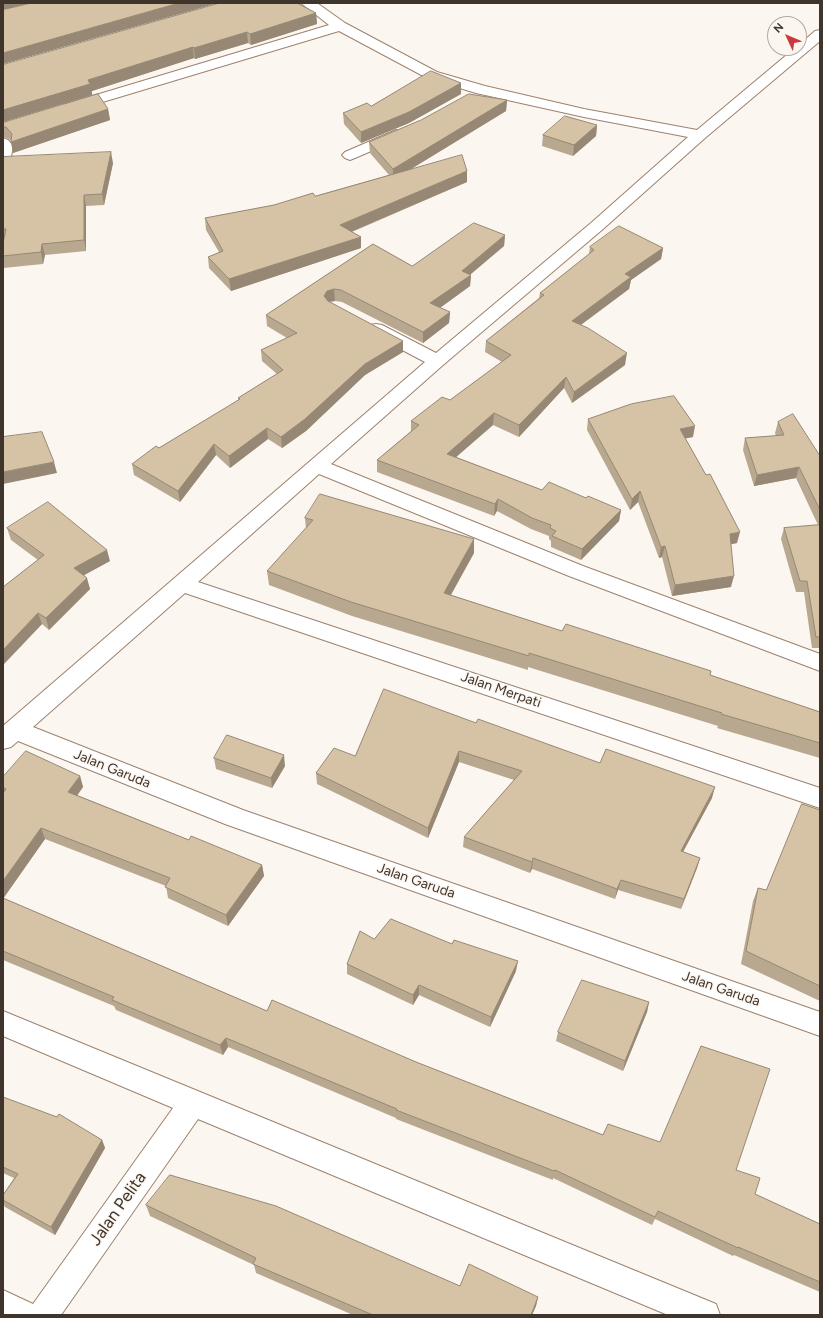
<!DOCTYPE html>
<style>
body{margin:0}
#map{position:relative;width:823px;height:1318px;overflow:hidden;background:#fcf6f1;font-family:Figtree,sans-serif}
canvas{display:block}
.frame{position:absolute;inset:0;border:4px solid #40352c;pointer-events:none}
.north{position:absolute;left:767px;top:16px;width:40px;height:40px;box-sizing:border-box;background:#fcf6f1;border:1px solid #b1a9a2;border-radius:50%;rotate:314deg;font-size:11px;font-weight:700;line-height:16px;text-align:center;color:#40352c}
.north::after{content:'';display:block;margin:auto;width:14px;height:18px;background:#c93a3f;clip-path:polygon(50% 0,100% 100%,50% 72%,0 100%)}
</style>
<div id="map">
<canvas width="823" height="1318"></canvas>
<div class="frame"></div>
<div class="north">N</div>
</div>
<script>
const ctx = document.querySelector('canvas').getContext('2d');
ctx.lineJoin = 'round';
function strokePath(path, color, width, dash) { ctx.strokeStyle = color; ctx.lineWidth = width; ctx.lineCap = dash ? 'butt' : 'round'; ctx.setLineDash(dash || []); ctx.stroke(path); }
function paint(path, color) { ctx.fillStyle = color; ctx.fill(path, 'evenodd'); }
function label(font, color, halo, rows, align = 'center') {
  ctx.font = font + ' Figtree,sans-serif'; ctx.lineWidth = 3; ctx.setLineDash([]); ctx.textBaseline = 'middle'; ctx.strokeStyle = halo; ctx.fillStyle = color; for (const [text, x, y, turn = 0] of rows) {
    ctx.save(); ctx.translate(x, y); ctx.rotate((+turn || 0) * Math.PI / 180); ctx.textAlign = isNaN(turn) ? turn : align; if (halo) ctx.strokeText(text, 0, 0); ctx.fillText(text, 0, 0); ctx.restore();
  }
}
const minor = new Path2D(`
 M301,3H317L345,23L437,72L485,86L584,109L697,130L795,48H799V45L815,31L820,30V41L705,138L603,229L443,365L331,464L583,566L820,654V671L569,576L319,474L198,582L820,788V808L185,593L33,727L243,810L820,1012V1036L225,824L18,741L11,747L3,749V726L425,362L370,333L367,329L370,325L376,324L382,325L436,353L591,223L688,137L584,117L476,93L427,78L339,31L76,110L71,111L66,110L64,107L66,104L329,25Z
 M396,130L401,132L404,135L401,138L355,158L350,160L345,158L342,155L345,152Z
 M3,138L8,140L13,146L11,157L8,160L3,162Z
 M3,1011L716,1304L720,1315H668L198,1119L61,1315H3V1290L33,1304L173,1108L3,1036Z`);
const wall = new Path2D(`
 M316,13L317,24L251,45L248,43L195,59L194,58L92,91V95L3,122V65Z
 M461,83V94L409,123L361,143L344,124L343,113L371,106Z
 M507,100L506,111L411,169L467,182L352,232L361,237V248L231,291L209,268L208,257L219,252L206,230L205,218L274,205L315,196L389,175L370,153L369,142Z
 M108,109L110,120L13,153L11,141L9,139L3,137V123Z
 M597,125L596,136L573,156L542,146L543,135Z
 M3,157L113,163L104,205L86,206V251L45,255L43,264L3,268Z
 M505,235L504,246L470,274L471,275L470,286L440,308L450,312L449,323L423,343L342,302L335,301L329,302L403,341V352L365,375L306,431L282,448L268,439L230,468L216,455L180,502L134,475L132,464L239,400L238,398L277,374L262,361L261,350L287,338L267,326L266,315L373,244L412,266Z
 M590,247L663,248L661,259L631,280L629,289L581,325L625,365L572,403L564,388L519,437L493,425L456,457L542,490L586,498L621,510L619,521L581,560L551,547V541L549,539V536L531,529L497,511L494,516L377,472V460L411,431V421L450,400L502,362L485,352L486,341L539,298L540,293L589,254Z
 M588,419L693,437L685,438L706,475L737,543L731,544V587L672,596L662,557L659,558L638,502L630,510L587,430Z
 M778,422L820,456V648H812L804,592H796L781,539L784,528L818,525L796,478L754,486L743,450L745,438L776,436L775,433Z
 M305,518L474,553L451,595L562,631L710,675L820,712V758L717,728L718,726L528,667V670L352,616L269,585L267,571L306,529Z
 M7,528L110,561L84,575L90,589L49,630L42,624L3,665V587L38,560L11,540Z
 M476,723L600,763L712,798L683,852L700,858L697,868L681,909L618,890L615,899L532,869L530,873L463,847L464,837L514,780L459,762L428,838L317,784L316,773L355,756Z
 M214,758L285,766L272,788L216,769Z
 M80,776L83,787L77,795L189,840L262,865L264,876L228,926L168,898L166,886L45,839L3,898L267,1011L416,1062L603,1135L736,1170L755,1194L820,1224V1292L734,1255L733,1256L655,1219L652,1225L553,1178V1180L396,1119V1118L228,1047L223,1055L116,1010L114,1006L3,960V777Z
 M820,810V1001L741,964L753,901L758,888L766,890Z
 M374,939L516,971L490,1027L419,995L413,1005L347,974V964Z
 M649,1002L647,1012L623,1071L556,1041L558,1032Z
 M3,1097L102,1140L105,1148L55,1235L5,1207L3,1203V1195L14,1178L3,1173Z
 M146,1205L460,1286L538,1297L536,1306L532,1315H353L256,1273L254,1265L150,1216Z`);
const shadedWall = new Path2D(`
 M3,3H32L3,10Z
 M179,3H218L3,64V53Z
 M316,13L317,24L251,45L250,34Z
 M247,32L248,43L195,59L194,48Z
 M193,47L194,58L92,91V95L3,122V110L88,80Z
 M461,83V94L409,123L361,143V132Z
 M507,100L506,111L393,180V169Z
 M108,109L110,120L13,153L11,142Z
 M597,125L596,136L573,156L574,145Z
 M111,152L113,163L104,205L102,194Z
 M467,171V182L341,236L340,225Z
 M84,195L86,206V251L84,240Z
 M505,235L504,246L464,280L471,275L470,286L430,315V303L462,271Z
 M361,237V248L231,291L229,279Z
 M42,244L45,255L43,264L41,252Z
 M663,248L661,259L631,280L629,289L571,332L572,321L625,274Z
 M334,289L335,301L328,302L324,296L327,291Z
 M450,312L449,323L423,343V332Z
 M403,341V352L365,375L306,431L282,448L281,437L365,364Z
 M627,353L625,365L572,403L574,392Z
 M566,377L564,388L519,437V425Z
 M494,413L493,425L447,465V454Z
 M695,426L693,437L678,440L680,429Z
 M267,428L268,439L230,468L229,456Z
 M214,444L216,455L180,502L178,491Z
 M54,462L57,473L3,484V472Z
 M799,467L796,478L754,486L757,475Z
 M640,491L638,502L630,510L632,499Z
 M498,499L497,511L494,516L495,504Z
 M621,510L619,521L581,560L582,549Z
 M740,532L737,543L728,545L730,534Z
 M474,539V553L444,607V593Z
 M665,546L662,557L659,558L661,547Z
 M107,550L110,561L77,579L74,568Z
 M734,576L731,587L672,596L675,585Z
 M87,578L90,589L49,630L46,618Z
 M38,613L42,624L3,665V650Z
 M459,751V762L428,838V828Z
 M284,755L285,766L272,788L271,778Z
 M80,776L83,787L72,803L68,792Z
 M715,787L712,798L678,861L681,851Z
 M41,828L45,839L3,899V881Z
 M533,858L532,869L530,873L532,862Z
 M700,858L697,868L681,909L684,899Z
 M262,865L264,876L228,926L226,915Z
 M621,880L618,890L615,899L617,889Z
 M518,961L516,971L490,1027L491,1017Z
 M419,985V995L413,1005V995Z
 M649,1002L647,1012L623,1071L625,1061Z
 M226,1038L228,1047L223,1055L220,1045Z
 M102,1140L105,1148L55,1235L51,1227Z
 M538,1297L536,1306L532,1315H531Z`);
const building = new Path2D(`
 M32,3H179L3,53V10Z
 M220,3H297L316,13L250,34L247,32L194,48L193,47L88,80L90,84L3,110V65Z
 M431,71L461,83L409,112L361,132L343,113L367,103L371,106Z
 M98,94L108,109L11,142L12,134L6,127H3V123Z
 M469,94L507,100L393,169L369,142L421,120Z
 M565,116L597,125L574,145L543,135Z
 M111,152L102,194L84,195V240L42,244L41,252L3,256V243L6,229H3V157Z
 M462,155L467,171L340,225L361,237L229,279L208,257L223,251L205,218L274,205L313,193L315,196Z
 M474,223L505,235L462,271L471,275L430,303L450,312L423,332L341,290L334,289L327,291L324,296L328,301L403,341L365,364L305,419L281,437L267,428L229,456L214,444L178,491L132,464L156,446L159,448L240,399L238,398L283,370L261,350L297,333L266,315L373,244L412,266Z
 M619,226L663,248L625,274L631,277L572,321L588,328L627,353L574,392L566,377L519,425L494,413L447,454L542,490L549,482L586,498L588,496L621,510L582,549L552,536L556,531L550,528L551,525L532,518L498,499L495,504L377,460L419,425L411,421L442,397L450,400L511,355L486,341L544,295L540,293L594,250L590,247Z
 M674,396L695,426L680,429L706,475L710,474L740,532L730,534L734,576L675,585L665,546L661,547L640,491L632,499L588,419L631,404Z
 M793,414L820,456V510L799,467L757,475L745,438L784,435L778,422Z
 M42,432L54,462L3,472V437Z
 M320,494L474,539L444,593L562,631L566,624L711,671L710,675L820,712V743L721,714L722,713L529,653V656L351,602L267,571L313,520L305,518Z
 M48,502L107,550L74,568L87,578L46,618L38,613L3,650V587L44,555L7,528Z
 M820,525V637H816L807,581H800L784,528Z
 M384,689L476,723L478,719L600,763L606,749L715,787L681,851L700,858L684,899L621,880L617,889L533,858L532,862L464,837L522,771L459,751L428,828L316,773L334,748L355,756Z
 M227,735L284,755L271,778L214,758Z
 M26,751L80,776L68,792L189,840L191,836L262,865L226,915L165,887L170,878L41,828L3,881V793L6,789L3,787V777Z
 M802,804L820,810V986L746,951L758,888L766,890Z
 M3,898L267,1011L272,1000L416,1062L603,1135L608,1124L660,1142L701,1046L770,1069L736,1170L760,1178L755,1194L820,1224V1282L738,1247V1248L658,1211L655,1217L555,1170L554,1171L396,1110L397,1109L226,1038L220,1045L112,1000L114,997L3,951Z
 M391,919L452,944L454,940L518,961L491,1017L419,985L413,995L347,964L360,931L374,939Z
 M582,980L649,1002L625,1061L558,1032Z
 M3,1097L57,1117L59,1114L102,1140L51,1227L3,1200V1195L18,1174L3,1167Z
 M170,1175L276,1206L460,1286L469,1264L538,1297L531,1315H373L253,1264L256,1258L146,1205Z`);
const streetNames = [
 ["Jalan Merpati",501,690,19],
 ["Jalan Garuda",112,769,22],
 ["Jalan Garuda",416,881,19],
 ["Jalan Garuda",721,989,19]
];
const nearStreetnames = [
 ["Jalan Pelita",118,1209,-55]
];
strokePath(minor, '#9d826d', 2);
paint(minor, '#fff');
paint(wall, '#b8a88f');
paint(shadedWall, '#968874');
paint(building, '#d6c3a6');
strokePath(building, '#968874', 1);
label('14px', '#40352c', '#fcf6f1', streetNames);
label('17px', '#40352c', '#fcf6f1', nearStreetnames);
</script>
